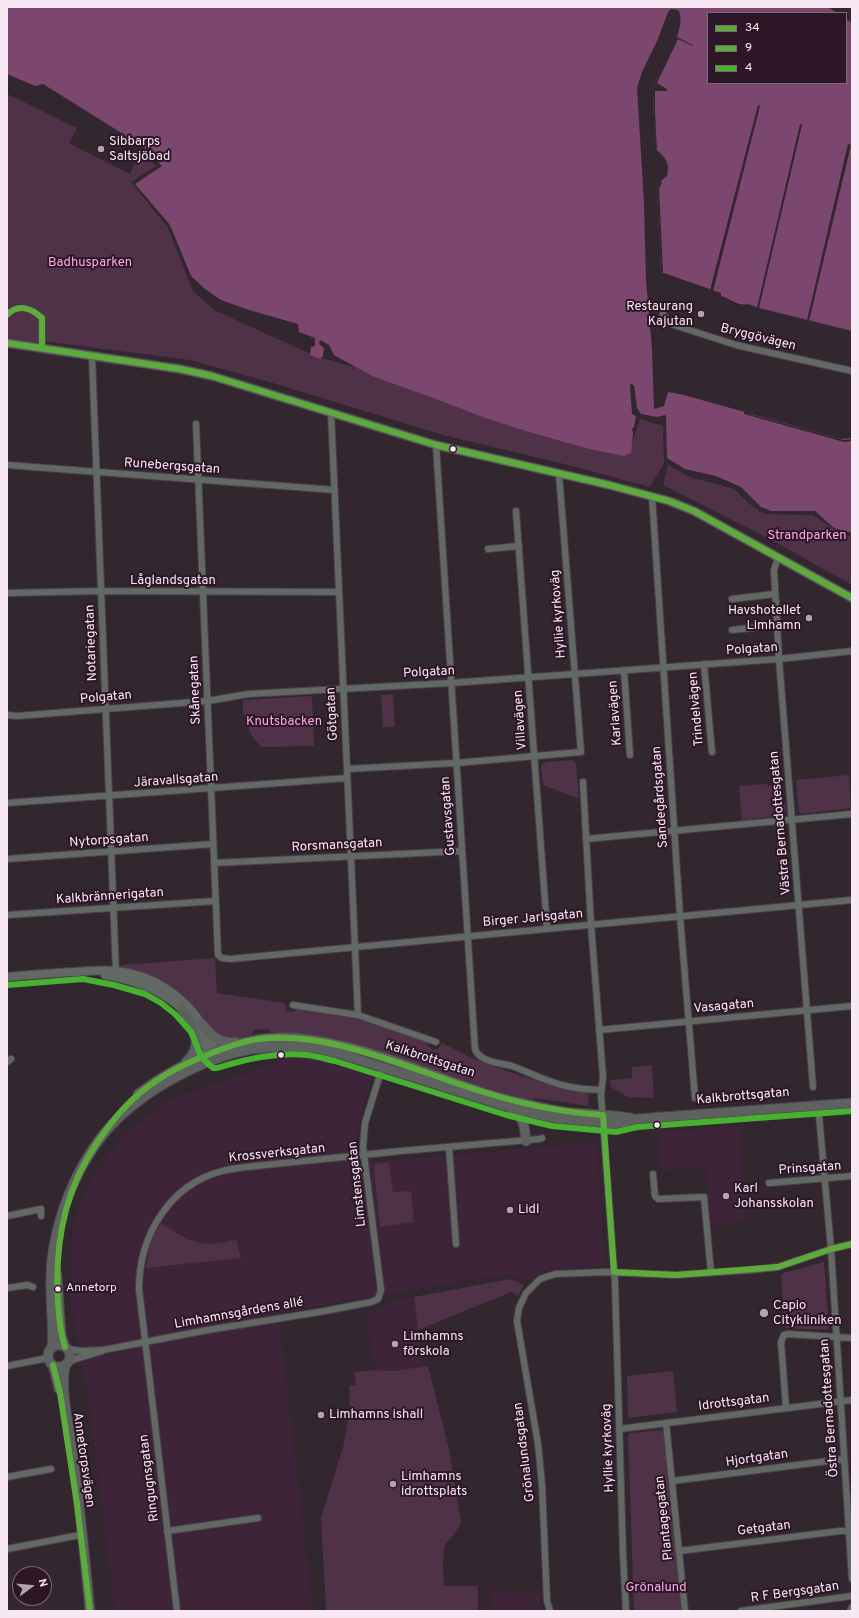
<!DOCTYPE html>
<meta charset="utf-8">
<style>
body{margin:0}
#map{position:relative;width:859px;height:1618px;overflow:hidden;background:#32262f;font-family:Overpass,sans-serif}
canvas{display:block}
.frame{position:absolute;inset:0;border:8px solid #f8e8f3;pointer-events:none}
.legend{position:absolute;left:707px;top:12px;width:140px;height:72px;box-sizing:border-box;background:#2d1727;border:1px solid #7e6b79;margin:0;padding:5px 7px;list-style:none;font-size:12px;color:#f8e8f3}
.legend li{display:flex;align-items:center;gap:8px;height:20px}
.legend b{width:20px;border:1px solid #7e6b79}
.north{position:absolute;left:12px;top:1566px;width:40px;height:40px;box-sizing:border-box;background:#2d1727;border:1px solid #7e6b79;border-radius:50%;rotate:74deg;font-size:11px;font-weight:700;line-height:16px;text-align:center;color:#f8e8f3}
.north::after{content:'';display:block;margin:auto;width:14px;height:18px;background:#b3a4ae;clip-path:polygon(50% 0,100% 100%,50% 72%,0 100%)}
</style>
<div id="map">
<canvas width="859" height="1618"></canvas>
<div class="frame"></div>
<ul class="legend">
<li><b style="height:5px;background:#5dab3c"></b>34</li>
<li><b style="height:5px;background:#5dab3c"></b>9</li>
<li><b style="height:5px;background:#47b130"></b>4</li>
</ul>
<div class="north">N</div>
</div>
<script>
const ctx = document.querySelector('canvas').getContext('2d');
ctx.lineJoin = 'round';
function paint(path, color) { ctx.fillStyle = color; ctx.fill(path, 'evenodd'); }
function strokePath(path, color, width, dash) { ctx.strokeStyle = color; ctx.lineWidth = width; ctx.lineCap = dash ? 'butt' : 'round'; ctx.setLineDash(dash || []); ctx.stroke(path); }
function label(font, color, halo, rows, align = 'center') {
  ctx.font = font + ' Overpass,sans-serif'; ctx.lineWidth = 4; ctx.setLineDash([]); ctx.textBaseline = 'middle'; ctx.strokeStyle = halo; ctx.fillStyle = color; for (const [text, x, y, turn = 0] of rows) {
    ctx.save(); ctx.translate(x, y); ctx.rotate((+turn || 0) * Math.PI / 180); ctx.textAlign = isNaN(turn) ? turn : align; if (halo) ctx.strokeText(text, 0, 0); ctx.fillText(text, 0, 0); ctx.restore();
  }
}
const built = new Path2D(`
 M305,1050L367,1066L373,1075L363,1108L354,1150L373,1162L593,1143L597,1147L604,1261L598,1267L548,1270L532,1277L526,1282L511,1274L278,1312L313,1611H115L89,1403L70,1294L72,1230L82,1198L98,1169L121,1139L166,1101L239,1076Z
 M739,1125L746,1221L711,1225L705,1168L661,1171L658,1133Z
 M414,1297L423,1367L394,1371L376,1370L373,1359L366,1313L380,1309L391,1301Z
 M489,1588L512,1594L539,1591L541,1611H493Z`);
const green = new Path2D(`
 M7,94L77,128L69,143L130,174L140,150L156,166L131,182L168,228L193,291L214,310L315,356L631,445L640,419L663,426L664,464L650,487L564,464L443,435L266,381L190,360L50,342L39,343L7,338Z
 M668,465L690,477L734,489L751,505L764,514L813,515L831,527L852,537V585L775,542L663,485Z
 M393,694L395,727H383L381,695Z
 M312,696L314,746L261,747L251,735L243,712V700Z
 M573,760L576,764L579,799L543,785L541,767L542,764L547,762Z
 M849,775L851,808L803,814L799,812L796,780Z
 M768,784V786L778,785L780,803H785C786,809 787,814 780,816L742,820L739,786Z
 M215,958L217,993L285,1003L286,1011L292,1012L300,1009L362,1018L426,1041L428,1046L433,1050L438,1049L442,1043L476,1060L539,1082L587,1093L589,1097L588,1106L534,1098L533,1102L511,1097L344,1042L311,1035L272,1032L268,1029L254,1030L251,1035L232,1040L221,1038L206,1023L199,1012L187,1000L124,969L121,965Z
 M652,1065L654,1098L628,1097L611,1087L610,1080L632,1078V1067Z
 M813,1110L814,1114L665,1127V1123Z
 M389,1162L393,1192L411,1191L414,1222L380,1227L374,1169V1166L377,1163Z
 M161,1223C176,1233 192,1244 211,1244C219,1244 228,1241 236,1240L241,1258L146,1268L151,1241Z
 M824,1262L829,1330L785,1328L781,1276L783,1273Z
 M510,1279L524,1285L518,1296L511,1292L418,1330L414,1297Z
 M428,1366L449,1449L461,1523C457,1531 451,1537 446,1544C441,1554 444,1575 444,1586H478V1611H326L321,1518L344,1444L350,1406L349,1385H356L354,1372L376,1370L394,1371Z
 M673,1371L677,1412L628,1418L627,1376Z
 M665,1430L681,1610L680,1611H634L628,1436L630,1433Z`);
const water = new Path2D(`
 M7,7H828L837,13H708V83H846V19L852,23V331L759,308L748,304C739,307 729,298 721,296V293L661,272L657,189L661,181L667,176C670,163 666,157 655,149L653,90L655,82C662,67 689,25 678,10L671,9L668,12L658,39L642,72L637,88L644,202L646,280L652,349L654,409L664,406L668,392L684,395L841,439L852,438V533L834,528L815,511H771L761,507L741,487L716,476L685,469L667,458L666,417L665,415L657,417L641,414L637,408L634,385L630,384L632,414L636,416L634,427L632,429L633,434L631,453L624,456L589,449L529,432L488,419L433,398L372,376L334,355L329,345L320,340L319,344L324,348L323,356L320,359L310,355L311,347L315,346V338L299,332L298,324L249,310L221,300L205,289L191,276L170,225L135,184L162,166L144,147L43,84L35,86L7,74Z`);
const pier = new Path2D(`
 M677,37L693,45V46L678,39L657,83L667,89V91H655V112L657,150L655,149L653,90L655,82Z
 M758,105L760,106L713,291L710,290Z
 M800,124L802,125L759,308H757Z
 M848,144L851,145L809,321L807,320Z
 M660,182H662L659,189L663,272H661L657,189Z
 M744,412H750V414L844,440L852,439V441L844,442L744,414Z`);
const minor = new Path2D(`
 M663,314L668,321L674,325L736,345L852,371
 M42,318V348
 M92,357L116,974
 M331,412L358,1015
 M196,424L218,955L222,958L230,959L852,900
 M436,445L475,1049C479,1062 501,1063 512,1066C523,1070 533,1075 544,1079C561,1086 583,1090 601,1090
 M7,465L335,490
 M652,496L680,916L695,1098
 M516,511L547,928
 M488,549L519,546
 M778,558L774,570L779,659L813,1087
 M7,593L101,591L339,592
 M732,599L775,594
 M732,630L777,625
 M704,664L712,752
 M624,670L630,755
 M7,715L17,716L207,701L248,694L451,683L779,659L852,651
 M347,769L456,763L581,752L559,474
 M583,782L591,925L603,1077L601,1095L615,1283L623,1554L626,1611
 M7,803L347,778
 M586,839L852,814
 M7,859L213,844
 M214,863L462,851
 M7,915L215,901
 M293,1005L358,1015L436,1042
 M599,1030L852,1006
 M7,1062L11,1059
 M819,1115L831,1249L852,1579
 M449,1147L456,1244
 M653,1174L655,1196L658,1199L704,1197L711,1273
 M769,1183L852,1176
 M7,1216L41,1209V1216
 M7,1288L28,1285L33,1287
 M66,1349L82,1351L103,1350L208,1330L325,1311L371,1302L378,1299L381,1290L363,1147L365,1123L382,1068
 M68,1363L75,1359L102,1351
 M7,1366L48,1358
 M786,1408L781,1342L784,1335L788,1334L852,1338
 M666,1423L685,1611
 M619,1429L852,1400
 M7,1477L51,1469
 M672,1481L844,1459
 M167,1531L258,1518
 M7,1549L80,1535
 M679,1551L840,1531H852
 M177,1611L139,1289C139,1236 169,1185 222,1171C230,1169 238,1168 246,1167L401,1151L539,1139L542,1138
 M550,1611L547,1601L542,1485L538,1444L517,1321L519,1308L526,1293L540,1279L555,1274L605,1272L676,1275L751,1270L778,1267L831,1249L852,1244
 M741,1611L852,1596
 M850,1611L852,1607`);
const tertiary = new Path2D(`
 M7,343L180,369L212,376L436,445L609,485L669,501L694,511L852,598
 M105,975C134,980 166,991 187,1014
 M7,977C29,975 52,973 74,972C92,971 111,969 128,973C155,978 180,995 196,1016C204,1027 216,1043 215,1057
 M195,1022L209,1054L213,1058`);
const secondary = new Path2D(`
 M182,1009C194,1027 205,1044 186,1062
 M202,1024C212,1036 220,1044 236,1042
 M138,1094C180,1062 242,1033 297,1038C365,1044 429,1076 494,1096C517,1102 541,1108 565,1112C587,1115 609,1114 631,1118
 M511,1109C525,1120 524,1123 526,1141
 M57,1275L61,1334L65,1347
 M48 1356a11 11 0 1 1 22 0a11 11 0 1 1-22 0Z
 M52,1348C54,1331 51,1312 51,1294C50,1273 52,1251 57,1231C65,1199 80,1166 99,1140C131,1097 195,1061 247,1050C264,1047 290,1046 307,1047C317,1048 327,1051 337,1053L508,1107L554,1118L616,1124L636,1119L852,1103
 M53,1365L59,1389
 M65,1366C60,1395 70,1427 73,1456C80,1508 85,1559 90,1611`);
const bus1 = new Path2D(`
 M7,315C18,303 31,308 42,318V348
 M7,343L180,369L212,376L436,445L609,485L669,501L694,511L852,598`);
const bus2 = new Path2D(`
 M614,1272L676,1275L778,1267L831,1249L852,1244
 M65,1347C60,1332 59,1317 58,1302C55,1250 62,1202 88,1157C117,1109 145,1081 197,1059C217,1051 238,1042 259,1039C329,1031 403,1066 468,1087C512,1102 556,1112 603,1115L614,1272
 M53,1365L60,1393L77,1504L90,1611`);
const bus3 = new Path2D(`
 M8,985L83,979L114,985L145,994L161,1003L175,1014L191,1032L202,1058L213,1068H217C246,1059 276,1052 307,1055C316,1056 326,1059 335,1061L506,1115L552,1126L616,1132L637,1127L852,1111`);
const markers = [
 [101,149,4,"#b3a4ae"],
 [701,314,4,"#b3a4ae"],
 [453,449,3.5,"#f8e8f3"],
 [809,618,4,"#b3a4ae"],
 [281,1055,3.5,"#f8e8f3"],
 [657,1125,3.5,"#f8e8f3"],
 [726,1196,4,"#b3a4ae"],
 [510,1210,4,"#b3a4ae"],
 [58,1289,3.5,"#f8e8f3"],
 [764,1313,5,"#b3a4ae"],
 [395,1344,4,"#b3a4ae"],
 [321,1415,4,"#b3a4ae"],
 [393,1484,4,"#b3a4ae"]
];
const busNames = [
 ["Annetorp",66,1289]
];
const poiNames = [
 ["Sibbarps",109,142],
 ["Saltsjöbad",109,157],
 ["Restaurang",693,307,"right"],
 ["Kajutan",693,322,"right"],
 ["Havshotellet",801,611,"right"],
 ["Limhamn",801,626,"right"],
 ["Karl",734,1189],
 ["Johansskolan",734,1204],
 ["Lidl",518,1210],
 ["Capio",773,1306],
 ["Citykliniken",773,1321],
 ["Limhamns",403,1337],
 ["förskola",403,1352],
 ["Limhamns ishall",329,1415],
 ["Limhamns",401,1477],
 ["idrottsplats",401,1492]
];
const parkNames = [
 ["Badhusparken",90,263],
 ["Strandparken",807,536],
 ["Knutsbacken",284,722],
 ["Grönalund",656,1588]
];
const streetNames = [
 ["Bryggövägen",758,338,14],
 ["Runebergsgatan",172,467,4],
 ["Låglandsgatan",173,581],
 ["Hyllie kyrkoväg",559,614,-94],
 ["Notariegatan",92,643,-92],
 ["Polgatan",752,650,-4],
 ["Polgatan",429,673,-3],
 ["Skånegatan",196,690,-92],
 ["Polgatan",106,698,-5],
 ["Trindelvägen",697,709,-95],
 ["Karlavägen",616,713,-94],
 ["Götgatan",333,714,-93],
 ["Villavägen",521,720,-94],
 ["Järavallsgatan",176,781,-4],
 ["Sandegårdsgatan",661,797,-94],
 ["Gustavsgatan",449,816,-94],
 ["Västra Bernadottesgatan",781,823,-95],
 ["Nytorpsgatan",109,841,-4],
 ["Rorsmansgatan",337,846,-3],
 ["Kalkbrännerigatan",110,897,-4],
 ["Birger Jarlsgatan",533,919,-5],
 ["Vasagatan",724,1007,-5],
 ["Kalkbrottsgatan",430,1060,18],
 ["Kalkbrottsgatan",743,1097,-5],
 ["Krossverksgatan",277,1154,-6],
 ["Prinsgatan",810,1169,-4],
 ["Limstensgatan",358,1184,-96],
 ["Limhamnsgårdens allé",239,1314,-10],
 ["Idrottsgatan",734,1403,-7],
 ["Östra Bernadottesgatan",830,1408,-94],
 ["Hyllie kyrkoväg",609,1448,-92],
 ["Grönalundsgatan",525,1452,-97],
 ["Hjortgatan",757,1459,-8],
 ["Annetorpsvägen",83,1460,82],
 ["Ringugnsgatan",150,1478,-97],
 ["Plantagegatan",665,1518,-96],
 ["Getgatan",764,1529,-7],
 ["R F Bergsgatan",795,1593,-8]
];
paint(built, '#3e2438');
paint(green, '#4f3148');
paint(water, '#7b476e');
paint(pier, '#32262f');
strokePath(minor, '#4d424a', 8);
strokePath(tertiary, '#4d424a', 10);
strokePath(secondary, '#4d424a', 11);
strokePath(minor, '#626965', 6);
strokePath(tertiary, '#626965', 8);
strokePath(secondary, '#5d615f', 9);
strokePath(bus1, '#5dab3c', 6);
strokePath(bus2, '#5dab3c', 6);
strokePath(bus3, '#47b130', 6);
for (const [x, y, r, color] of markers) { const dot = new Path2D(); dot.arc(x, y, r, 0, 2 * Math.PI); ctx.fillStyle = color; ctx.fill(dot); strokePath(dot, '#2d1727', 1.5); }
label('12px', '#f8e8f3', '#2d1727', busNames, 'left');
label('13px', '#f8e8f3', '#2d1727', poiNames, 'left');
label('13px', '#fea9e8', '#2d1727', parkNames);
label('13px', '#f8e8f3', '#2d1727', streetNames);
</script>
